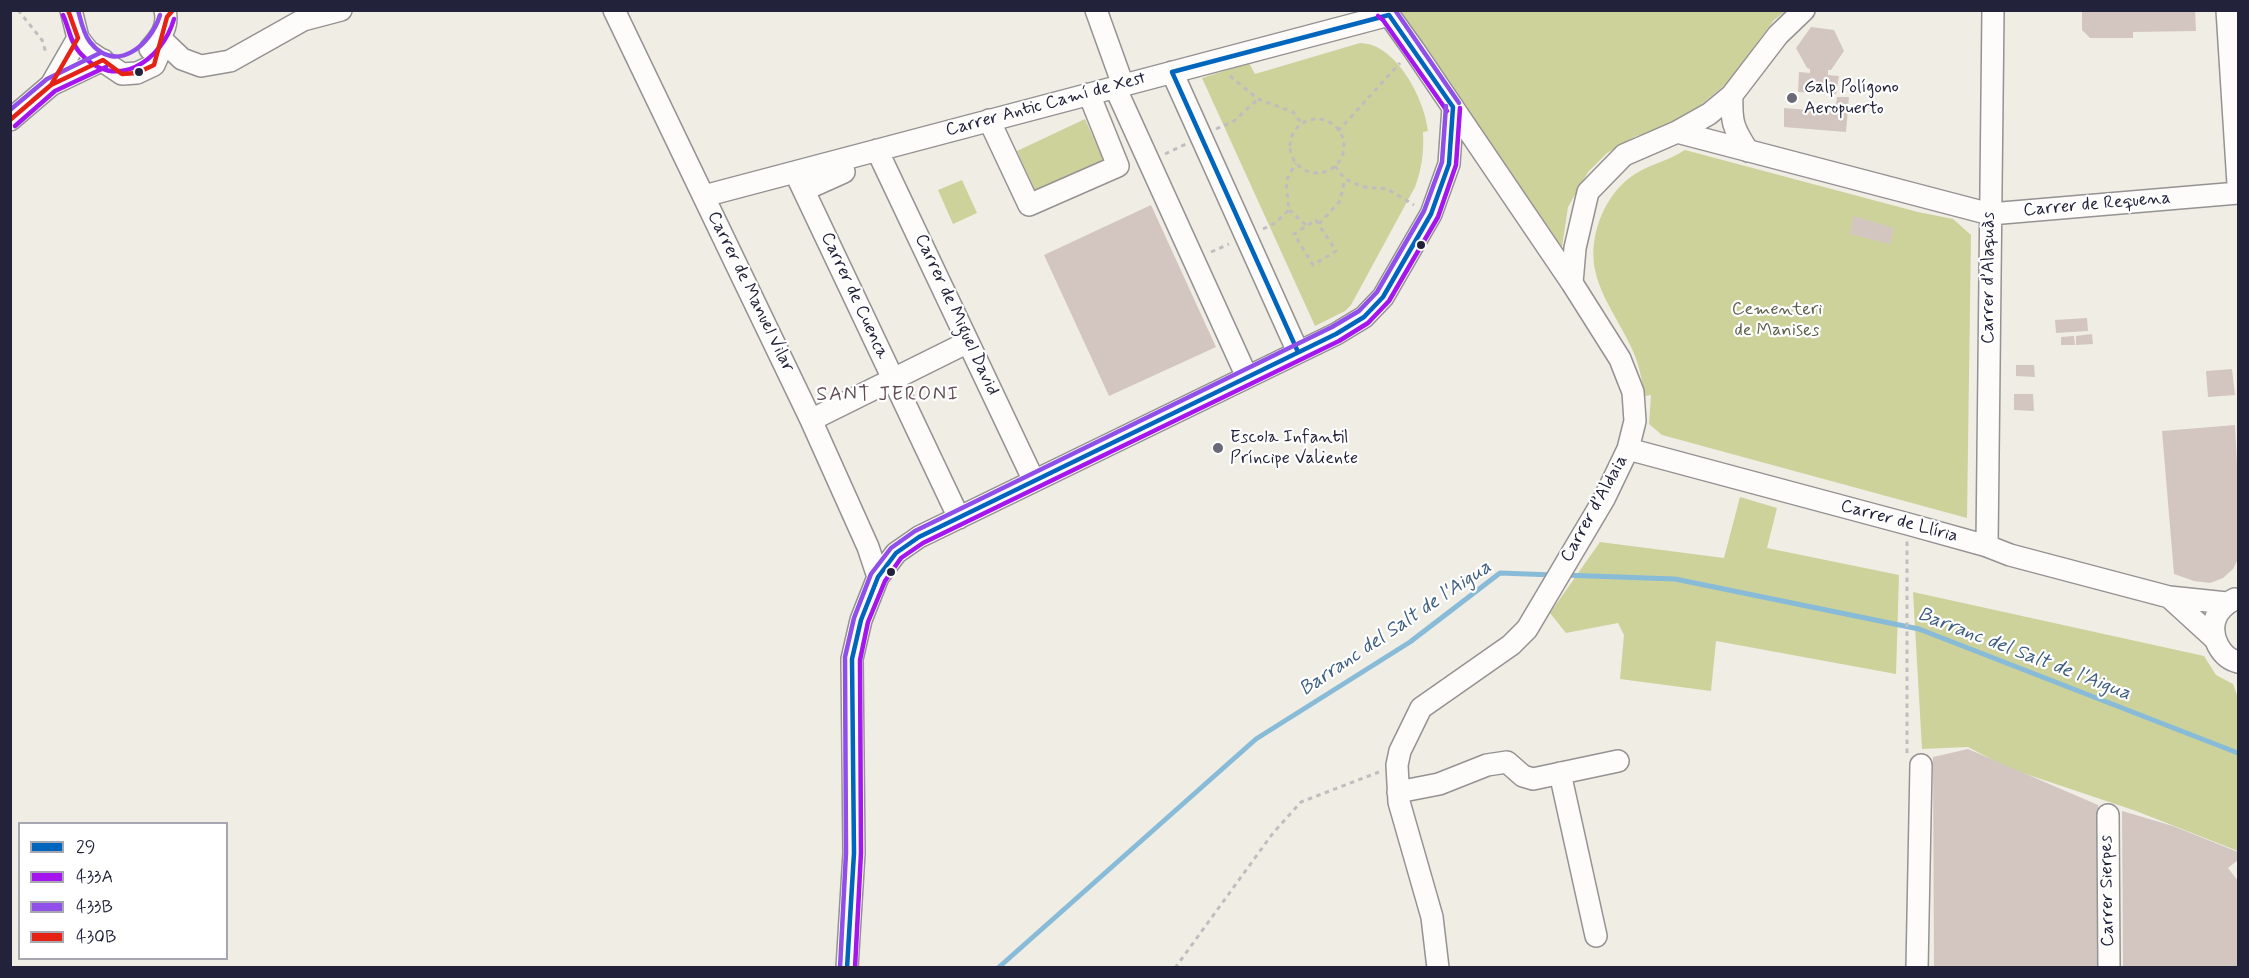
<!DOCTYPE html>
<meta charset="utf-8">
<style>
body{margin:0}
#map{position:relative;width:2249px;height:978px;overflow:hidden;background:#f0ede5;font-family:Mynerve,sans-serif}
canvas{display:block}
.frame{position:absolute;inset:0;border:12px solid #22223b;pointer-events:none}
.legend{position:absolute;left:18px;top:822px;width:210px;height:138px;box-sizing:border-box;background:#fff;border:2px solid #a7a7b1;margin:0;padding:8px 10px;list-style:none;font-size:18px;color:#22223b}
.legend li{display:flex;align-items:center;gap:12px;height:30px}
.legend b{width:30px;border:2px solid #a7a7b1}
</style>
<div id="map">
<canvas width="2249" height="978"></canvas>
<div class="frame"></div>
<ul class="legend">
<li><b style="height:8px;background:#0065bd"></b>29</li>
<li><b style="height:8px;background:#a515ed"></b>433A</li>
<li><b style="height:8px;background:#8f4fe8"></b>433B</li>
<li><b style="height:8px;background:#e42315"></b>430B</li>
</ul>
</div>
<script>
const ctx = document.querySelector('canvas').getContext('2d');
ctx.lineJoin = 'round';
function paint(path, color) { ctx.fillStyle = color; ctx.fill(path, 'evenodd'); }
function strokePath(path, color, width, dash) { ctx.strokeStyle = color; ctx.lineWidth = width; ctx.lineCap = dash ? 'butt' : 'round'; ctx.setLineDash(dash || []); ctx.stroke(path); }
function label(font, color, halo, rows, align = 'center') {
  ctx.font = font + ' Mynerve,sans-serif'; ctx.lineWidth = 4.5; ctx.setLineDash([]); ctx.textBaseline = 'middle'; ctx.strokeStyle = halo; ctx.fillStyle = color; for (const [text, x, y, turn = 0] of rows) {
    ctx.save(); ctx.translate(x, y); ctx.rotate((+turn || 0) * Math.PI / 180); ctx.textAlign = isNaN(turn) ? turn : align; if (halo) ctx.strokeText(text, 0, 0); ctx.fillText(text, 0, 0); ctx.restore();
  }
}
const green = new Path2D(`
 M1400,11H1786L1774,20L1727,83L1697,108L1666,128L1636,136L1607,153L1588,172L1568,207L1562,247Z
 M1360,43C1396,43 1425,100 1428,131L1423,132C1424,152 1422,168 1415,187L1351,305L1345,311L1315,326L1202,78L1249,63L1255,74Z
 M1085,119L1104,161L1036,192L1017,151Z
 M1685,150L1918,212L1953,219L1971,235L1967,518L1662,435L1649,424L1651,395L1645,396C1642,383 1640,368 1635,356C1624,328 1603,302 1596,274C1587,241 1602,200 1628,179C1645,165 1667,162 1685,150Z
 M962,180L977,213L953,224L938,190Z
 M1740,497L1777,508L1767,548L1899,575L1896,674L1716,641L1711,691L1620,679L1624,635L1618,623L1566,633L1550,613L1600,542L1724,558Z
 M1913,592L2204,656L2216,675L2233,684L2238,698V851L2136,811L2008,768L1968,747L1922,749Z`);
const stream = new Path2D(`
 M1563,575L1675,579L1919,629L2238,753
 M998,968L1256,739L1410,642L1500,573L1554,575`);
const building = new Path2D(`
 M2082,10H2195L2196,31L2133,32V38H2090L2082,30Z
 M1811,27L1834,30L1844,51L1831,70H1828V75L1839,76L1836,94L1798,92L1799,72L1810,73V69L1807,68L1796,48Z
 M1837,97H1849L1846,132L1784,127V108L1835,112Z
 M1151,205L1216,347L1109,396L1044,255Z
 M1853,216L1894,228L1890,244L1850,234Z
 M2087,318L2088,331L2056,333L2055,320Z
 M2092,334L2093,344L2076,345V336Z
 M2074,336L2075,345H2061V337Z
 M2016,365H2034L2035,377L2016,376Z
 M2232,369L2235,395L2208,397L2206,371Z
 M2014,394H2033L2034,411L2014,410Z
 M2235,425L2238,484V559L2233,569L2223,578L2210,583L2194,581L2174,574L2162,431Z
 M1968,749L2098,805L2101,825L2102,968H1934L1933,757Z
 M2122,811L2173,826L2238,852V860L2228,868L2238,881V968H2123Z`);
const path = new Path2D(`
 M18,10L42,40L46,53
 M1230,76L1258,99L1293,112L1302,124
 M1290 146a27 27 0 1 1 54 0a27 27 0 1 1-54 0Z
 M1216,129L1234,121L1258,99
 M1338,131L1400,63
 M1165,154L1186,144
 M1335,166L1345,179L1363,187L1387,189L1414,205
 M1289,210L1307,226
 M1316,220L1336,251L1313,265L1294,234Z
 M1319,224L1340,201L1345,179
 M1263,229L1275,223L1289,210L1286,181L1296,163
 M1211,252L1229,244
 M1907,753V541
 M1175,968L1273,833L1301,802L1379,772`);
const minor = new Path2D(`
 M71,10L78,38L88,51L122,74L137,73L154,65L158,56L160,38
 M614,10L811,420L868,547L878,577
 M1096,10L1123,85
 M1383,10L1389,15L1414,50L1572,283L1620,359L1633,392L1635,421L1628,449L1604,499L1527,629L1511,645L1421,708L1400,751L1397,765L1399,802L1432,917L1438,968
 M2227,10L2238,184
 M160,38L182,59L201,66L230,61L303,20L341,10
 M150,49C160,38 169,27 165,10
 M1172,72L1298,352
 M51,85L78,38
 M1115,87L1247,377
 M1732,95C1731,122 1733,128 1748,151
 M10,120L51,85L103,60
 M989,120L1029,205L1118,166L1089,94
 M1677,132L1990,214L2238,193
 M877,150L1034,481
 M795,172L959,518
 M804,190L844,172L841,160
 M704,196L1389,15
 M1572,283L1575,248L1588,192L1624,155L1677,132L1709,114L1732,95L1778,35L1804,10
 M811,420L968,342
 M1628,449L1908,524L1987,546L2010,555L2169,597L2227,603
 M1987,546L1993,10
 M2169,597L2215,639
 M2235,599C2227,603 2218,610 2215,620C2210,637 2221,658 2238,662
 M1560,773L1596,936
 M1398,792L1439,784L1487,765L1507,762L1523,776L1533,779L1618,761
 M2108,815L2109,968
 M847,968L854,853L852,659L861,620L878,577L896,553L919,537L1336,334L1364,317L1383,297L1431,214L1449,164L1453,107
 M1917,968L1921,765`);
const bus1 = new Path2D(`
 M1389,15L1453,107
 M1172,72L1298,352
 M1172,72L1389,15
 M847,968L854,853L852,659L861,620L878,577L896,553L919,537L1336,334L1364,317L1383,297L1431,214L1449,164L1453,107`);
const bus2 = new Path2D(`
 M63,15C69,28 70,42 80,53C115,93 162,61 174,19
 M1378,16L1383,20L1447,111
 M15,126L55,91L106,67
 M855,968L861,853L860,660L868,622L885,581L901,558L923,543L1339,341L1368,323L1389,301L1438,217L1456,165L1460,108`);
const bus3 = new Path2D(`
 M78,10C81,21 83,33 90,42C116,75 151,45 160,15
 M1395,10L1459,103
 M10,110L47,79L100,53
 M840,968L846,853L845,657L854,618L871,574L891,548L915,531L1332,327L1359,311L1377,292L1424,211L1442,162L1446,106`);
const bus4 = new Path2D(`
 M32,101L51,85L78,38L68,10
 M10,120L51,85L103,60L122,74L137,73L154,65L167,17L173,10`);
const markers = [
 [139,72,5,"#22223b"],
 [1792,98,6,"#6a6976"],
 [1421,245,5,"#22223b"],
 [1218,448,6,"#6a6976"],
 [891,572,5,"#22223b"]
];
const poiNames = [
 ["Galp Polígono",1804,88],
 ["Aeropuerto",1804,109],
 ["Escola Infantil",1230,438],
 ["Príncipe Valiente",1230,459]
];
const streetNames = [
 ["Carrer Antic Camí de Xest",1046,105,-15],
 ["Carrer de Requena",2097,205,-5],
 ["Carrer d’Alaquàs",1989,278,-90],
 ["Carrer de Manuel Vilar",750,292,64],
 ["Carrer de Cuenca",854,296,65],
 ["Carrer de Miguel David",956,315,65],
 ["Carrer d’Aldaia",1595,509,-61],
 ["Carrer de Llíria",1899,522,15],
 ["Carrer Sierpes",2108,891,-91]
];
const parkNames = [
 ["Cementeri",1777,310],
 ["de Manises",1777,331]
];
const neighbourhoodNames = [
 ["SANT JERONI",888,396]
];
const waterNames = [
 ["Barranc del Salt de l'Aigua",1396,629,-34],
 ["Barranc del Salt de l'Aigua",2024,655,21]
];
paint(green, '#cdd29b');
strokePath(stream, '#88bbd8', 5);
paint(building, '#d3c6c0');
strokePath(minor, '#949292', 24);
strokePath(path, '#bfbebf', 3, [4.5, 4.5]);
strokePath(minor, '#fdfcfb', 21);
strokePath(bus1, '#0065bd', 4.5);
strokePath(bus2, '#a515ed', 4.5);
strokePath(bus3, '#8f4fe8', 4.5);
strokePath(bus4, '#e42315', 4.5);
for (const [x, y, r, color] of markers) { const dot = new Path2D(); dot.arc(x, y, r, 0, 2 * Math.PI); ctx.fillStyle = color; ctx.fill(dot); strokePath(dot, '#fff', 2); }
label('18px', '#22223b', '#fff', poiNames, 'left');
label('18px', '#22223b', '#fff', streetNames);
label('18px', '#5b6049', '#fff', parkNames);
ctx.letterSpacing = '1.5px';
label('20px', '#614c56', '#fff', neighbourhoodNames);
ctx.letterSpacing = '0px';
label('italic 20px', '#3c5d7f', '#fff', waterNames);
</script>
